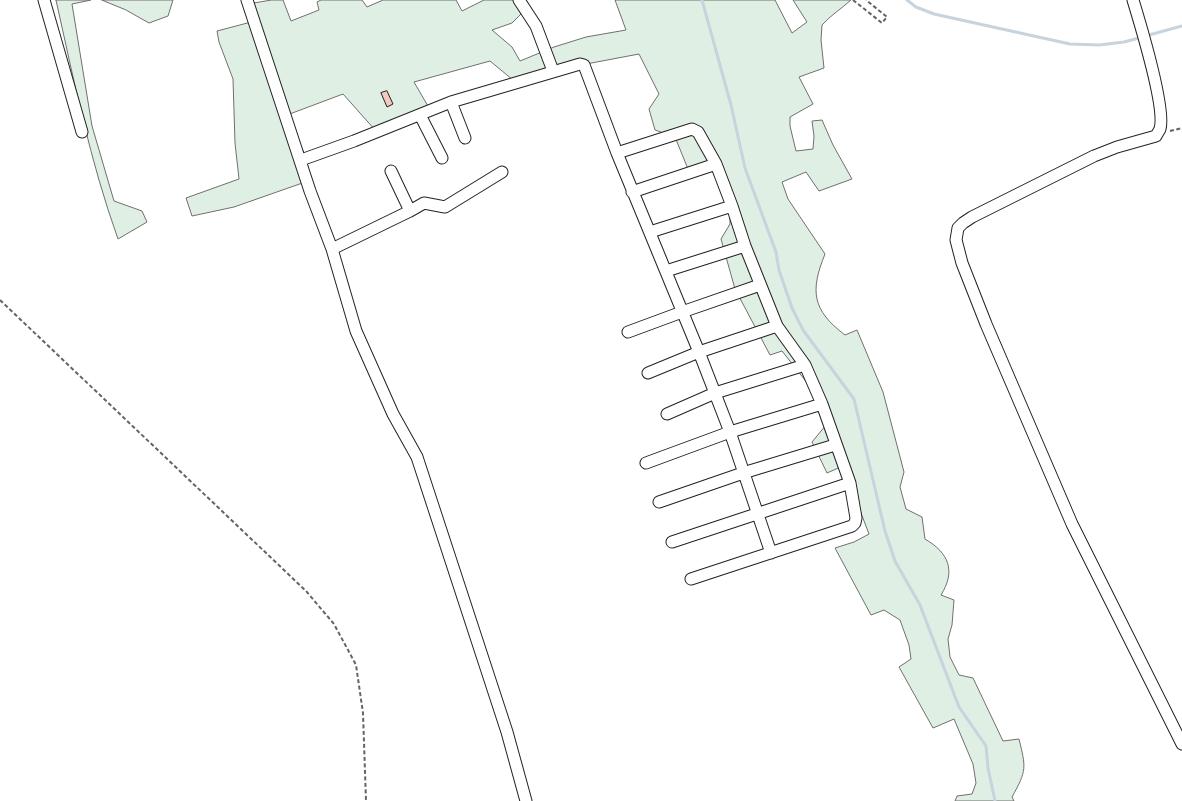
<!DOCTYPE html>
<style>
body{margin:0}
canvas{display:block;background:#fff}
</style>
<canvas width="1182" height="801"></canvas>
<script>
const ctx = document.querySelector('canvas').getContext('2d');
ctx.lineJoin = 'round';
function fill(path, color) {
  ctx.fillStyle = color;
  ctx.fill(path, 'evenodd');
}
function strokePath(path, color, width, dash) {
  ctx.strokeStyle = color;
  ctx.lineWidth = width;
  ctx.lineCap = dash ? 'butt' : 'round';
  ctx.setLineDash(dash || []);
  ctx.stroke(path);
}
const green = new Path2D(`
 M56,0H91L72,4L92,126L114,201L142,211L147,222L118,239C90,161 74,81 56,0Z
 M102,0H173L168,16L149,23L126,10Z
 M272,0H283L291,21L319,10L317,2L321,0H362L367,7L383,0H456L462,11L484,0H517L524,11L512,23L492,30L512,47L520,61L554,47L586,37L626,30L615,0H775L792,33L807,22L793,0H851C841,9 831,15 822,25L821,40L824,68L799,77L813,104L790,117V126L796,151L813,149L814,136L812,121L822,120L833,145L852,179L819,191L806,172L782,182L788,199L825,254C810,291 812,310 845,335L857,330L883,392L904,472L900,487L906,509L922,517L925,539C949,553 956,571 941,595L954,600L952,625L948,639L950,657L959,675L973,678L1003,741L1019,739C1026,768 1027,770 1012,797L1014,801H955L957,796L972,794L976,783L973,764L954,719L933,728L899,667L911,659L909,645L900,620L884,610L871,615L835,548L854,542L869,534L843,466L827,473L812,442L831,419L812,389L782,351L770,355L735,289L721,239L730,224V199L715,172L688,169L675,137L655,130L649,109L659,94L639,54L528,75L513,80L490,61L414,82L432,113L376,131L343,94L287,115L292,132L305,154L311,180L234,207L192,216L186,198L239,179L235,143L233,79L219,42L217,31L255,21L250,4Z`);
fill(green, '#e0efe3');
strokePath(green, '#6f6f6f', 1);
strokePath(new Path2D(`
 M702,0L731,105L745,168L776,252L779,270L792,308L803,330L854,399L885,531L895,561L920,605L959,707L986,746L988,768L995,801
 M907,0L916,7L934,14L1070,44L1099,45L1124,42L1139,38
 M1149,35L1182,26`), '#c7d3dd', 3);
const building = new Path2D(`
 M387,91L393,104L387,107L381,93Z`);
fill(building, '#f3c9c0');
strokePath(building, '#222', 1);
const minor = new Path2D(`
 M44,0L82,132
 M247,0L310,191L332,249L356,331L393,414L417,457L507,732L526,801
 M519,0L536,26L553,71
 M1133,0C1140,23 1166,109 1160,129C1159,131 1157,134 1156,136L1117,147L1094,156L972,217L963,223L958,228L956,240L962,263L986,324L1072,524L1182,744
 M451,102L465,138
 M420,115L442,158
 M617,153L692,129L698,132L716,164L732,206L745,246L777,326L805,365L822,404L850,483L856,518L855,523L852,526L691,579
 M301,160L354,141L451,102L580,64L584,65L617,153L699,352L730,432L771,553
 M632,192L716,164
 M410,211L424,203L445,207L502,172
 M650,232L732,206
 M332,249L410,211L391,171
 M666,271L745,246
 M628,332L682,312L760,285
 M648,373L699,352L777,326
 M667,414L715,393L805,365
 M646,463L730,432L822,404
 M659,502L743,473L835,445
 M672,542L850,483`);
strokePath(minor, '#222', 13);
strokePath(new Path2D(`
 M853,0L882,23L887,17L866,0
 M1170,131L1182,128
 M0,300L306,591L334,624L356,665L363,713L366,801`), '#646464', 2, [4, 2.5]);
strokePath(minor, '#fff', 11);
</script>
